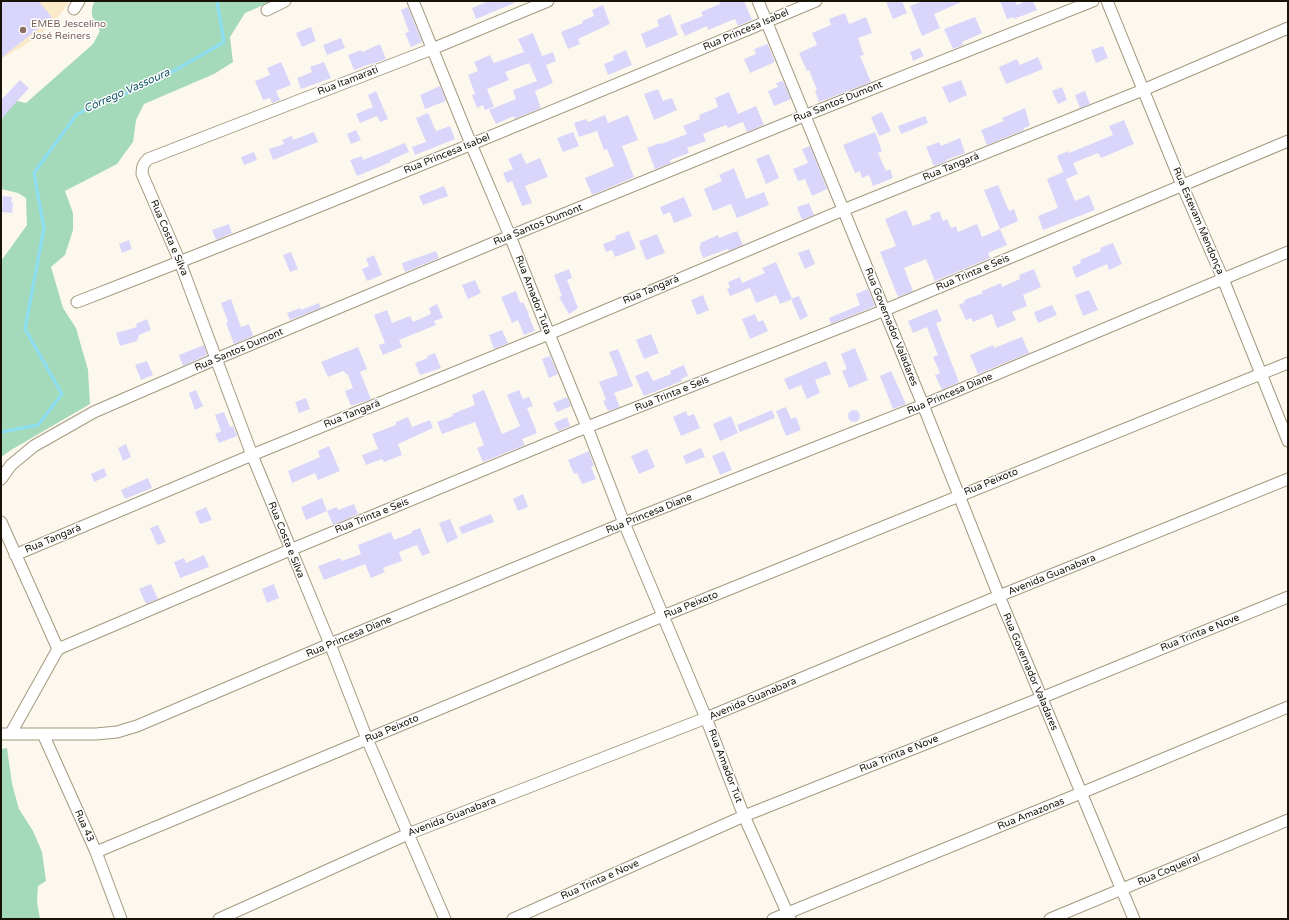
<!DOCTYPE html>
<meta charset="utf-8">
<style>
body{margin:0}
#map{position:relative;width:1289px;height:920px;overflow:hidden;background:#fdf8ed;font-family:"Varela Round",sans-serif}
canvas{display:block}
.frame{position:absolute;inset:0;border:2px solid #171309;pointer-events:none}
</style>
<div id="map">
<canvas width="1289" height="920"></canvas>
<div class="frame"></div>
</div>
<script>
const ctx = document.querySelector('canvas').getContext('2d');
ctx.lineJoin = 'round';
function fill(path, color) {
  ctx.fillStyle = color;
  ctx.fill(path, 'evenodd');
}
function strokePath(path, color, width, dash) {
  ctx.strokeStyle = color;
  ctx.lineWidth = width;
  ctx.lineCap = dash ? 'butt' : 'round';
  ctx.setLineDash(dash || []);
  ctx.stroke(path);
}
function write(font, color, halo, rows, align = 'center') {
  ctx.font = font + ' "Varela Round",sans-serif';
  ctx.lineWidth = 3;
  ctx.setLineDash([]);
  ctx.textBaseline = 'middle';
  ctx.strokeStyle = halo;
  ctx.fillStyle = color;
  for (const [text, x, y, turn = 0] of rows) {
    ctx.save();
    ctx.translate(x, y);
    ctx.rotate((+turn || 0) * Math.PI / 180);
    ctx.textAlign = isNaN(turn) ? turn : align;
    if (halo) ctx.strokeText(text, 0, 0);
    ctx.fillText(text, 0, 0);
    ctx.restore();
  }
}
fill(new Path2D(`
 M1,1H70L54,22L36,38L1,59Z`), '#faeac7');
fill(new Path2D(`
 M95,1H273L245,13L230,37L233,62L214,74L144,104L136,120L133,142L117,164L65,191L73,213V230L65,255L51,267L63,308L76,328L88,370L90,404L11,450L1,457V261L27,225L26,198L18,193L1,189V123L9,99L26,103L93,44L100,31C94,21 88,13 95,1Z
 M7,748L12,784L19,809L33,831L42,852L46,881L38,886L37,902L40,919H1V749Z`), '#a4d9b9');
strokePath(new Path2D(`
 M1,432L38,425L62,394L25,329L44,228L34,173L77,114L158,80L224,42L217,1`), '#8edef0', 3.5);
fill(new Path2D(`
 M1,1H39L52,18L1,58Z
 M489,1H519L476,19L472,8Z
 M719,1H744L752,20L738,26L735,19L708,30L707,26L685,36L680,25L703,16L701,12L720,4Z
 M886,1H902L907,13L893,19Z
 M923,1H964L934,14L940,28L922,36L910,6Z
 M1000,1H1015L1017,5L1026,1H1033L1037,10L1014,19L1013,17L1007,19Z
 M603,5L610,24L578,39L580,44L568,49L561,32L583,23L582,21L594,16L592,10Z
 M408,7L422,42L411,47L405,33L409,32L401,10Z
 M845,13L849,24L866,17L872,33L858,38L864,55L860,56L871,82L819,102L815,91L817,90L809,70L807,71L799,53L817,45L812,33L831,25L829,19Z
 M670,14L678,35L646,48L641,34L659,26L657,20Z
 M975,17L982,33L962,42L963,45L953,49L944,29Z
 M311,27L316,41L302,47L296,33Z
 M533,33L542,56L553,52L556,61L546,65L553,83L535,91L541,108L515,119L514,116L496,124L489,110L516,99L513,90L537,81L529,63L505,72L509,80L487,89L494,107L485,110L483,105L477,108L472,95L475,94L468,75L478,71L474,62L490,55L494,63L524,52L518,39Z
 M341,38L345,48L327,55L323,45Z
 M380,44L386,59L373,64V63L354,70L348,55L361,50L362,52Z
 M768,44L775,62L750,73L744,59L756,54L754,49Z
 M1103,46L1108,58L1096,63L1091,50Z
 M920,48L924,56L913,61L910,52Z
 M626,50L632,65L608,75L604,64L614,60L613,56Z
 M1038,57L1043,69L1006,84L999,67L1017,59L1020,65Z
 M281,62L291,85L276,91L280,100L272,103L270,98L263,100L255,81L270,75L267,68Z
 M324,62L331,78L301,89L297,78L312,72L310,67Z
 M20,80L29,88L1,119V100Z
 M961,80L967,95L949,103L942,87Z
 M783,81L791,99L774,106L768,91L778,87L776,83Z
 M440,86L446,101L425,109L420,95Z
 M1062,87L1067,100L1058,104L1052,91Z
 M658,89L663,101L672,98L677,110L654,120L644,94Z
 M376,91L388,119L380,122L377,116L360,123L356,114L373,107L368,95Z
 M1085,91L1090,104L1080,108L1075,95Z
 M729,92L738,114L756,106L764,125L747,132L743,122L728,128L726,125L703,134L706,141L687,148L689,153L670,160L671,163L655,169L647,148L660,143L661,144L687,134L683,126L700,119L699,115L718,107L715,98Z
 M1025,108L1030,126L1024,128V130L987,145L981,130L1004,121L1002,118Z
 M882,112L891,131L879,136L871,117Z
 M428,113L436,131L450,126L455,139L415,155L412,147L426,142L416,118Z
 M605,115L608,123L628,115L638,140L622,146L634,177L592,195L585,178L614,166L607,149L604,150L597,131L579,137L574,123L586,119L588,122Z
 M925,116L928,123L901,134L898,126Z
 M1124,120L1134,144L1101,158L1098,153L1073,163L1078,174L1066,179L1057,156L1068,151L1069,153L1113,135L1109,126Z
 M356,130L361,140L351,144L347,134Z
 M314,132L318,142L273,160L269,149L284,144L282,140L292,136L293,140Z
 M573,132L579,146L563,152L557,138Z
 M875,132L882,151L878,153L886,171L890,169L893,178L873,186L869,175L862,178L860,171L855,173L843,145Z
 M960,138L965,153L946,160L947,161L934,166L926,147L939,142L941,146Z
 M405,143L409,152L390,160L391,162L357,176L350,160L362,156L363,160Z
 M810,146L827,189L812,196L805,179L798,181L793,169L808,163L802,149Z
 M254,152L257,160L244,165L241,157Z
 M521,153L526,164L540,158L548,177L525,186L532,203L522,206L512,181L507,183L503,173L513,169L508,159Z
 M769,154L779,178L766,184L756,159Z
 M734,168L746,199L764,192L769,205L737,218L731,204L713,211L704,189L722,181L719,175Z
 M1063,172L1075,201L1089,195L1095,210L1043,230L1038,216L1058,208L1047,179Z
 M998,185L1009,211L1014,209L1018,221L1000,229L984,190Z
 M444,186L448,196L423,205L419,196Z
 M3,196L12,197L11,202H13L12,213L2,212Z
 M684,197L692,216L674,223L670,212L663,215L660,207Z
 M809,203L814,215L802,220L797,207Z
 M906,210L913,226L931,219L930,215L939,211L943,221L947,219L951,228L956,226L958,232L977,224L982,237L1000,229L1007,245L988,253L990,258L935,281L926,259L904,268L913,291L898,297L880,252L896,246L885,219Z
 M229,224L232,233L216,240L212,230Z
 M629,231L636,249L615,257L612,250L606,252L603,244L616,239L615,236Z
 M737,231L743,245L729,251L728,249L703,258L699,247L701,246L700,243L718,235L719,238Z
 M657,234L665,253L646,260L639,241Z
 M129,240L132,249L122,253L119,244Z
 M1113,243L1122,264L1109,270L1107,264L1076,278L1072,267L1081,263L1080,260L1101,251L1100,248Z
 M809,249L815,264L805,269L798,253Z
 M436,251L439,258L405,272L402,263Z
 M291,252L298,269L290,272L283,255Z
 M374,255L382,275L367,281L362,269L369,266L366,259Z
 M776,262L792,299L780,304L776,295L756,303L750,288L730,296L727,289L730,287L728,282L740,277L742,283L765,273L762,268Z
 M569,269L572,278L567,280L578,308L569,314L559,297L562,296L554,275Z
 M1034,269L1041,287L1023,295L1027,306L1012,312L1016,320L997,328L992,314L973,322L971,318L966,320L959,305L965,302L964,300L983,293L982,291L1001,283L1002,287L1020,279L1019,275Z
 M475,280L481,293L468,299L462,285Z
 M868,289L875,306L831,324L829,318L860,305L856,294Z
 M1089,290L1098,310L1083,316L1075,295Z
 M516,291L520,303L523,302L529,314H528L535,331L524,335L518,320L512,323L501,297Z
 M703,295L709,310L697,315L691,300Z
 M799,296L808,316L800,320L791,299Z
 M231,299L241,327L249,324L253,336L234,344L226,323L228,322L221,303Z
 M319,303L321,308L290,320L287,313L300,308L301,310Z
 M437,304L443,318L434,321L436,325L399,340L402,347L383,355L379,345L385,343L374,315L387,310L392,323L410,316L413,322L431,314L429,308Z
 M1052,305L1057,315L1038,323L1034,312Z
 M937,309L942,321L936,323L959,382L942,390L935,375L940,373L933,357L938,355L927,327L913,333L908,321Z
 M755,314L758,322L763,320L768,331L750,339L742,319Z
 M147,319L151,330L139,335L137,341L120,346L116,333L137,327L136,324Z
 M502,330L508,343L494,349L489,335Z
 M651,334L659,353L644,359L636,340Z
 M1022,337L1029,353L978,374L970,355L993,345L994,348Z
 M204,345L207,355L183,366L179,355Z
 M358,347L367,369L360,372L371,399L351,406L345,391L353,388L348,375L343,371L328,377L321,362Z
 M855,348L868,380L849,388L842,371L847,369L841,354Z
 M618,349L633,386L614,393L620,407L608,411L603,401L606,400L599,382L618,375L609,352Z
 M435,353L441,368L420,375L415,363L428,358L427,356Z
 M550,356L558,374L549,378L542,359Z
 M147,361L153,375L141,380L135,365Z
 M826,361L831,374L815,380L820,393L807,399L801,385L789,390L784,379Z
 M684,365L688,376L681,379L682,381L644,396L635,376L648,371L653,381L671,374L670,371Z
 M891,371L906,404L893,409L880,376Z
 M196,390L203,406L195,410L189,393Z
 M484,390L502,434L520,426L507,395L519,390L523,399L529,397L533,406L527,408L537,433L522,439L525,445L483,462L477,448L484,445L475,422L442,434L437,422L453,416L452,414L475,405L472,395Z
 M567,397L571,406L557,412L553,403Z
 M306,398L310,409L299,413L295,402Z
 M786,407L791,419L796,417L801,430L786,436L776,411Z
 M772,410L775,418L740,432L737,425Z
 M848 416a6 6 0 1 1 12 0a6 6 0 1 1-12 0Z
 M686,411L688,416L694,414L700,428L681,436L673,417Z
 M224,412L230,427L233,426L237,436L219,443L215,434L221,431L215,415Z
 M731,416L738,433L720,441L713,424Z
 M408,417L412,427L430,420L433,428L398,444L402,455L384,462L382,459L366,465L362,455L378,449L372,434L396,425V422Z
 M567,417L570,426L558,431L554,423Z
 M126,444L131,457L123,461L118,448Z
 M329,446L340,471L318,480L315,473L292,483L288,471L320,457L318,451Z
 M701,448L705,457L686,464L683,456Z
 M647,449L655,467L639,474L631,456Z
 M589,451L594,466L591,467L596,479L582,484L577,473L574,474L568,460Z
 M724,451L732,470L720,475L712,456Z
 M104,468L107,476L94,482L91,474Z
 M148,478L152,488L125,499L121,490Z
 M523,494L528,507L518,511L513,499Z
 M322,498L327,511L306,520L301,507Z
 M354,504L358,514L333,525L327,511L337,507L338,510Z
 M206,507L212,520L200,524L195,512Z
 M491,514L494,522L462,534L459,527Z
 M450,519L458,538L447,543L439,523Z
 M158,525L166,542L157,545L150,528Z
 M420,528L430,553L422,556L417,545L399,552L402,561L383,568L385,572L371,578L365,564L324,580L318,566L340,558L342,561L361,554L358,545L391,532L394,540L412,533V531Z
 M204,555L209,567L180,578L174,562L184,558L186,563Z
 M151,584L158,599L146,604L139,589Z
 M274,584L279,598L267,603L262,589Z`), '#dad6fb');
const minor = new Path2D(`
 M413,1L471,144L510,236L549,334L587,427L624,523L706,718L744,816L790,919
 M758,1L923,405L999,596L1134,919
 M1107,1L1182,185L1223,279L1288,441
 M74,9L79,1
 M267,10L285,1
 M77,302C325,206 570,104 816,1
 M1,479L11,465L34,446L94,412L216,359L510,236L804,116L1093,1
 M1,522L58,649L11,733
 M15,555L252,455L549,334L843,210L1143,90L1288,28
 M58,649L290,550L587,427L885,310L1288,141
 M1,734H96L117,732L137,726L330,644L624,523L923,405L1223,279L1288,252
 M43,734L96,852L121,919
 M96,852L663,616L1288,363
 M219,919L408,834L706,718L999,596L1288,479
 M445,919L367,739L330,644L252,455L180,262L142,174C142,167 143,164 148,159L432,49L548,1
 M513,919L744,816L1041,698L1288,597
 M773,919L1081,793L1288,707
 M1050,919L1288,820`);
strokePath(minor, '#a4987f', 13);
strokePath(minor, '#fff', 11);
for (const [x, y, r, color] of [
 [23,30,4,"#8d6e63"]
]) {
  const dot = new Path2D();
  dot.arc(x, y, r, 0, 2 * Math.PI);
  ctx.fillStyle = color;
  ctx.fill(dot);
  strokePath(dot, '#fff', 1.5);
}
write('10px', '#785e54', '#fff', [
 ["EMEB Jescelino",31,24],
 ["José Reiners",31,36]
], 'left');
write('10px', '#171309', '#fff', [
 ["Rua Princesa Isabel",746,30,-23],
 ["Rua Itamarati",348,81,-21],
 ["Rua Santos Dumont",838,102,-22],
 ["Rua Princesa Isabel",447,154,-22],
 ["Rua Tangará",951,167,-22],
 ["Rua Estevam Mendonça",1198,221,67],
 ["Rua Santos Dumont",538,225,-22],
 ["Rua Costa e Silva",169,238,67],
 ["Rua Trinta e Seis",973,273,-23],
 ["Rua Tangará",651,290,-23],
 ["Rua Amador Tuta",533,295,69],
 ["Rua Governador Valadares",891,327,68],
 ["Rua Santos Dumont",239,350,-23],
 ["Rua Trinta e Seis",672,394,-22],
 ["Rua Princesa Diane",950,394,-23],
 ["Rua Tangará",352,414,-22],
 ["Rua Peixoto",991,482,-22],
 ["Rua Princesa Diane",649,514,-22],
 ["Rua Trinta e Seis",372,516,-22],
 ["Rua Tangará",53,539,-23],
 ["Rua Costa e Silva",286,540,68],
 ["Avenida Guanabara",1052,575,-22],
 ["Rua Peixoto",691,605,-22],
 ["Rua Trinta e Nove",1200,633,-22],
 ["Rua Princesa Diane",349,637,-23],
 ["Rua Governador Valadares",1030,672,67],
 ["Avenida Guanabara",753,699,-23],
 ["Rua Peixoto",392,729,-23],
 ["Rua Trinta e Nove",899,754,-22],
 ["Rua Amador Tut",725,766,69],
 ["Rua Amazonas",1031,814,-22],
 ["Avenida Guanabara",452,817,-21],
 ["Rua 43",84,826,66],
 ["Rua Coqueiral",1169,870,-23],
 ["Rua Trinta e Nove",600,880,-24]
]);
write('italic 11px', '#155965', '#fff', [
 ["Córrego Vassoura",127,91,-24]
]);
</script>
